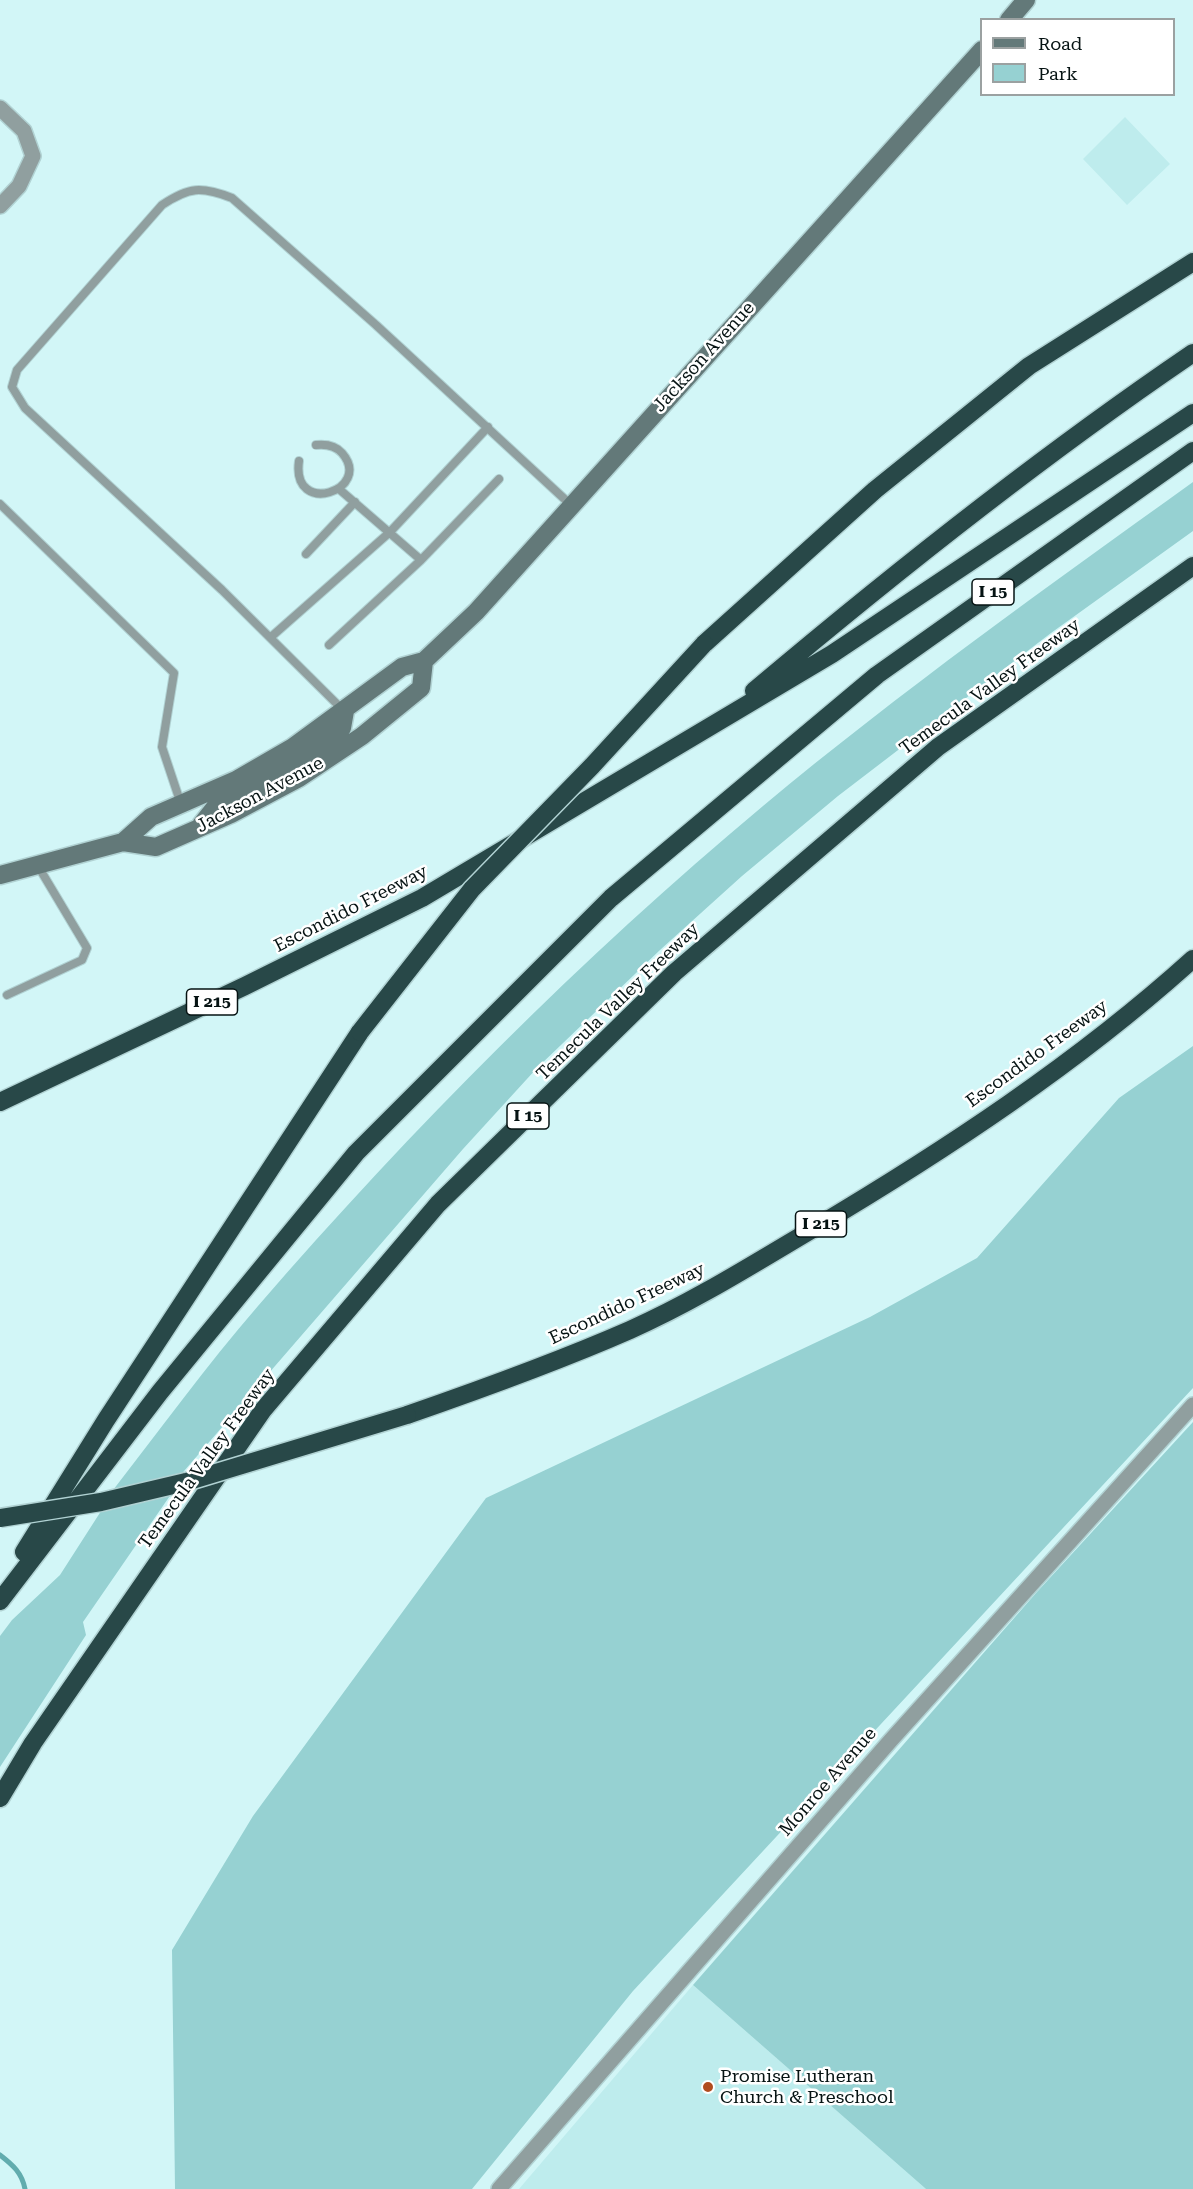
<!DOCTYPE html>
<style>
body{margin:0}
#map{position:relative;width:1193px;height:2189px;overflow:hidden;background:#d2f6f7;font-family:"Roboto Serif",serif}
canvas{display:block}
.legend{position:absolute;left:980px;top:18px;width:195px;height:78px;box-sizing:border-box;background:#fff;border:2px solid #9ba1a1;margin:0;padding:8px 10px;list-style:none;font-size:18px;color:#061313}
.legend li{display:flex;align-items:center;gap:12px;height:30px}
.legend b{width:30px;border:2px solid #9ba1a1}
</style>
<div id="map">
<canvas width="1193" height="2189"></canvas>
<ul class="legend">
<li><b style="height:8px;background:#637979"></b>Road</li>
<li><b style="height:16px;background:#96d1d2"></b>Park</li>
</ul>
</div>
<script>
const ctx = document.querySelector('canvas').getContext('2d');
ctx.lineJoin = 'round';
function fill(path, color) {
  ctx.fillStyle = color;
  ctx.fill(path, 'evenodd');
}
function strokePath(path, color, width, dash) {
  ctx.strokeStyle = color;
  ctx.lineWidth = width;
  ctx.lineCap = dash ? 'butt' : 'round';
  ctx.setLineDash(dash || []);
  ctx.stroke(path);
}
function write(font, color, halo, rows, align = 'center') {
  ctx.font = font + ' "Roboto Serif",serif';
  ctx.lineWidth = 5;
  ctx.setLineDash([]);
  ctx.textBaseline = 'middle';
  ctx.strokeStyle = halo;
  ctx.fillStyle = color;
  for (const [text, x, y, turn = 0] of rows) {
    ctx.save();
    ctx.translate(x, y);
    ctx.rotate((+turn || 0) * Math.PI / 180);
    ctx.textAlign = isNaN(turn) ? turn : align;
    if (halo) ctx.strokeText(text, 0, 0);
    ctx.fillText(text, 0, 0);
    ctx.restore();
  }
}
fill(new Path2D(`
 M1125,117L1170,164L1127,205L1083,159Z
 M693,1985L926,2189H519Z`), '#beeced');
fill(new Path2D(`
 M1193,482V531L1051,633L838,796L742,876L660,950L537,1068L463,1149L178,1478L110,1494C159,1431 206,1366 258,1306C413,1127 581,958 763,806C901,691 1047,587 1193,482Z
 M1193,1046V1388L633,1991L472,2189H175L172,1950L253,1816L486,1498L870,1317L977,1258L1119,1098Z
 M1193,1422V2189H926L693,1985L1036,1593Z
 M176,1487L83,1622L86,1635L0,1767V1636L12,1620L60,1575L103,1508Z`), '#96d1d2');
strokePath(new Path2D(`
 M0,2155C13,2165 22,2173 25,2189`), '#62acae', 5);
const lane = new Path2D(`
 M299,461C291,518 374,490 342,453C335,445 326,444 316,445
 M0,504L174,673L162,747L181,804
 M306,554L355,502
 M421,560L499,479
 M271,637L390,532L488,427
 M329,645L421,560L339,489
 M343,710L222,590L25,408L12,387L17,370L162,205C189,187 201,186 232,198L376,325L571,505
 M7,995L82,960L87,948L38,866`);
const street = new Path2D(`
 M0,108L24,131L33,156L19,186L0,206
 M499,2189L891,1740L1193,1405`);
const secondary = new Path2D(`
 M1009,20L1026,0
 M201,825L216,806L243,793L333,738L342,728L345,711
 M123,842L156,847L231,814L299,778L362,736L421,688L424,661
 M0,875L123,842L151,817L236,780L293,747L402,667L424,661L476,612L982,50`);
const highway = new Path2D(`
 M704,644L875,490L1029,366L1193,262
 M754,691C895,572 1040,457 1193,353
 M0,1102L245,986L422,898L832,654L1193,413
 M407,1415C482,1389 557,1362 630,1330C693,1302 752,1265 811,1230C944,1151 1078,1063 1193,959
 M24,1552L106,1420L360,1032
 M0,1601L160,1392L356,1153L611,898L877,675L1193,451
 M0,1798L33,1743L263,1410L438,1204L674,973L938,747L1193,566`);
strokePath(lane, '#b1d2d3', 10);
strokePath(street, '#b1d2d3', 18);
strokePath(secondary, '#b1d2d3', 21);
strokePath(highway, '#b1d2d3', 21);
strokePath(lane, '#909f9f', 8);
strokePath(street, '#909f9f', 15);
strokePath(secondary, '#637979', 18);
strokePath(highway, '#284848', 18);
const highwayBridge = new Path2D(`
 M360,1032L472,889L592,766L704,644
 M0,1518L101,1502L186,1482L407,1415`);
strokePath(highwayBridge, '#b1d2d3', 21, []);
strokePath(highwayBridge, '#284848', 18);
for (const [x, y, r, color] of [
 [708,2087,6,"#b14c1f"]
]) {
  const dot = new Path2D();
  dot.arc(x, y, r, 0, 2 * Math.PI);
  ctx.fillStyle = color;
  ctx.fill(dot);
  strokePath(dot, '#fff', 2);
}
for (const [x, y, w] of [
 [993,592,42],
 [212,1002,51],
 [528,1116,42],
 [821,1224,51]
]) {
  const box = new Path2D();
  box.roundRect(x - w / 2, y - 13, w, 26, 4.5);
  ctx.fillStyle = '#fff';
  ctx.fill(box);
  strokePath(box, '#061313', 1.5);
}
write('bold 16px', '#061313', null, [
 ["I 15",993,592],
 ["I 215",212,1002],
 ["I 15",528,1116],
 ["I 215",821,1224]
]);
write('18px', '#061313', '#fff', [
 ["Jackson Avenue",704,357,-48],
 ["Temecula Valley Freeway",990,687,-36],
 ["Jackson Avenue",260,795,-28],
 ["Escondido Freeway",351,909,-27],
 ["Temecula Valley Freeway",618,1002,-44],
 ["Escondido Freeway",1037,1054,-36],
 ["Escondido Freeway",627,1304,-25],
 ["Temecula Valley Freeway",207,1459,-54],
 ["Monroe Avenue",828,1782,-49]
]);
write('18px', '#061313', '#fff', [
 ["Promise Lutheran",720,2077],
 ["Church & Preschool",720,2098]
], 'left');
</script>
